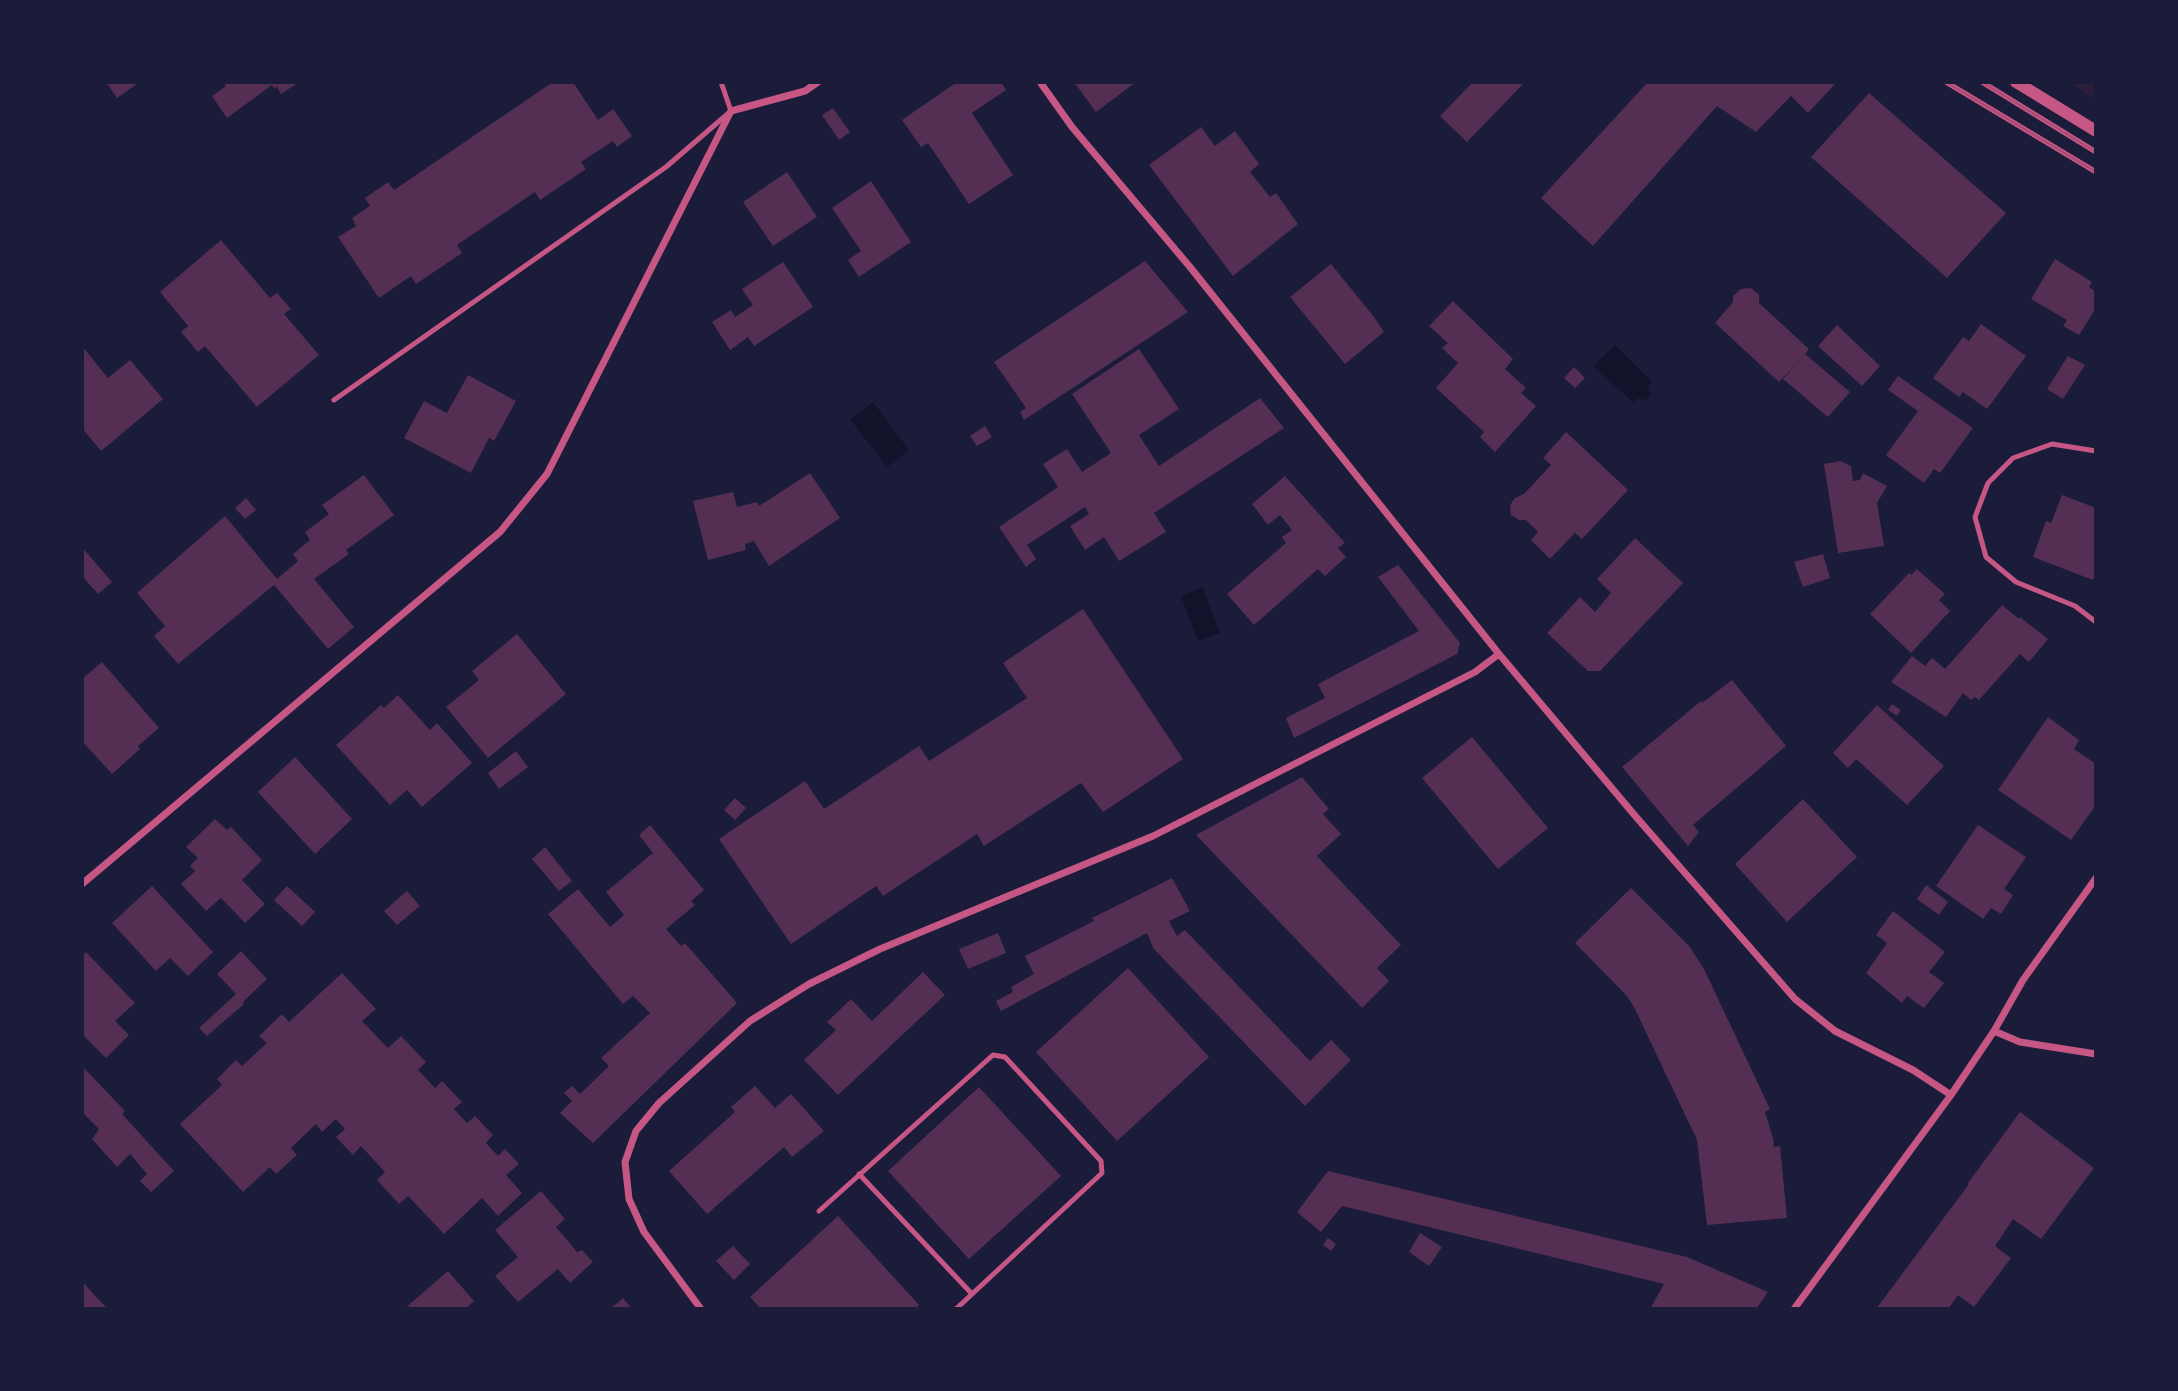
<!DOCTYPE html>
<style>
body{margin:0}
#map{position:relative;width:2178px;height:1391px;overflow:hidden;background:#1b1b3a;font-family:Quicksand,sans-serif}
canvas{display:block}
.frame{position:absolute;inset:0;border:84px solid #1b1b3a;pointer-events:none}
</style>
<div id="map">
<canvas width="2178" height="1391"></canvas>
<div class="frame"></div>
</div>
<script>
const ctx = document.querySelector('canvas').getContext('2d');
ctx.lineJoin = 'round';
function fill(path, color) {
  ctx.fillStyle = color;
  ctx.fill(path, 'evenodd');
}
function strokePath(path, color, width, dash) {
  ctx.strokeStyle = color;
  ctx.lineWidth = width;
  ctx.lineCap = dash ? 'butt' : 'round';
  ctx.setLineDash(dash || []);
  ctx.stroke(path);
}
fill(new Path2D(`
 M2067,82H2096V100Z`), '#2a1e3b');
fill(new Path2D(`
 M1615,345L1652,382L1648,386L1651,394L1647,399L1641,400L1638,398L1633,402L1593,366Z
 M873,402L909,450L887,467L850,419Z
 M1203,587L1220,633L1198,641L1181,596Z`), '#12122b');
fill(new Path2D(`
 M106,82H140L117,98Z
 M223,82H299L281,94L277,87L274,88L272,85L227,118L212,96L226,86Z
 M553,82H561L562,84L573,82L598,120L613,109L632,136L617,147L613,141L581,162L586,169L540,200L535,192L457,245L462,253L416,284L411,276L379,298L338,237L356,226L352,218L370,206L365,198L388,182L394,190Z
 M957,82H1001L1006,90L972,113L1013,175L969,204L928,143L921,147L902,120Z
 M1074,82H1136L1096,112Z
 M1473,82H1525L1467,142L1440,116Z
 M1648,82H1834L1835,84L1808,113L1791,96L1756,132L1717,106L1593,246L1541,198Z
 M1869,93L2006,213L1947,278L1811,157Z
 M833,108L850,132L839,140L822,115Z
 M1201,127L1215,146L1235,131L1259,164L1250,172L1270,197L1276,193L1298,224L1233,276L1149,165Z
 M787,172L817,217L773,246L743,202Z
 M871,181L911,242L859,277L848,260L861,251L832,208Z
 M221,240L270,298L277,293L291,309L284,314L319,355L257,407L205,346L198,352L181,332L188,326L160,292Z
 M2055,259L2092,282L2089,287L2096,292V308L2079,335L2063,326L2067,320L2031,299Z
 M1145,261L1188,312L1024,420L1020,412L1026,408L994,362Z
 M783,262L813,307L754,346L748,337L730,350L712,322L731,310L735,317L753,305L742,289Z
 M1331,264L1374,317L1384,332L1345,364L1290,297Z
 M1751,288L1759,295V303L1809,349L1805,354L1850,392L1828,417L1783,379L1800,360L1779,382L1715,323L1733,302V296L1741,289Z
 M1453,301L1513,359L1505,369L1526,388L1521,393L1536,406L1495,452L1480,437L1484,432L1436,388L1458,363L1442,348L1448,343L1429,326Z
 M1981,324L2026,356L1987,409L1963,392L1959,397L1933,378L1963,337L1969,341Z
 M1837,325L1880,366L1862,386L1818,346Z
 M82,346L108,378L130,360L163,399L101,451L82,428Z
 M1139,349L1179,409L1139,435L1159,466L1260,398L1284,428L1154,513L1166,532L1119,561L1104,537L1085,550L1070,526L1089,514L1085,507L1027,545L1036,559L1026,567L999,527L1058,487L1043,464L1067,449L1082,472L1111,453L1072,394Z
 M2068,356L2085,365L2063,399L2047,389Z
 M1574,367L1585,378L1575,388L1564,378Z
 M468,375L516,401L494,441L489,438L471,473L404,438L424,401L447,413Z
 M1898,376L1973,428L1940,473L1934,469L1924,483L1886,455L1918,411L1888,390Z
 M985,426L992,437L977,446L970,436Z
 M1566,432L1628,490L1582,539L1575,533L1550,559L1531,540L1538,532L1526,520H1519L1511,515L1510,505L1515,498L1524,494L1551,465L1543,458Z
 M1840,461L1851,466L1853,481L1860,480L1863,473L1887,486L1877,503L1884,546L1838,553L1824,464Z
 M810,473L840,518L769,566L754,541L745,544L746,550L708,560L693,501L733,492L737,507L757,502L759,506Z
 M364,475L394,515L346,550L349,554L314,579L354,627L328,649L274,585L178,664L154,636L165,626L137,593L225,516L277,579L298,561L293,554L310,540L305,532L329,514L322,505Z
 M1285,476L1345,543L1338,548L1346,557L1325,576L1318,569L1254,625L1227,594L1286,543L1282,537L1292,530L1280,515L1268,525L1252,504Z
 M2062,495L2096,508V573L2093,580L2033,557L2046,521L2051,523Z
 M246,498L256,510L245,519L235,508Z
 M1635,538L1683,583L1600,671H1588L1547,633L1580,597L1595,612L1611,593L1597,579Z
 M82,547L112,582L98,594L82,576Z
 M1823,554L1830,578L1803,587L1794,562Z
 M1398,565L1460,643L1457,654L1294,738L1286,718L1325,698L1318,684L1419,631L1378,577Z
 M1917,569L1945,594L1939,600L1950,611L1911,653L1870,614L1909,573L1911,575Z
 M2002,605L2019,619L2020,617L2048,639L2029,662L2020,654L1979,700L1975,697L1971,700L1963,693L1946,717L1891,682L1912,656L1925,666L1932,658L1945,669Z
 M1083,609L1183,759L1103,812L1081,783L984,846L977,834L883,896L876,886L791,944L719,839L805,781L824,809L919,746L929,761L1027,698L1003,663Z
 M517,634L566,694L488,758L446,707L479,680L472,671Z
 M102,662L159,728L138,746L140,749L112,774L82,741V679Z
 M1732,680L1786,746L1693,825L1699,832L1688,846L1622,767L1701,701L1702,703Z
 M398,695L430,730L437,723L472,763L422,807L407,790L390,805L336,745L381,705L384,708Z
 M1892,704L1901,710L1897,716L1888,710Z
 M1877,705L1944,766L1907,805L1856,759L1848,768L1833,753Z
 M2048,717L2079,740L2074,749L2096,764V805L2071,840L1998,790Z
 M1472,737L1548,828L1498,869L1422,778Z
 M516,751L528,767L499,789L488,773Z
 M295,757L352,819L315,854L258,792Z
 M1302,777L1329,809L1323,814L1341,834L1317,856L1401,945L1377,968L1389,981L1362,1008L1196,835Z
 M735,798L746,808L735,820L724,810Z
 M1803,799L1857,857L1787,922L1735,864Z
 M215,819L227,830L231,827L262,860L242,880L265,904L245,923L221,898L206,911L181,884L195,871L190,866L198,858L186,847Z
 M650,825L704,890L691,901L695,905L666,929L681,946L685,943L737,1003L593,1143L560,1113L572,1101L564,1093L572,1086L580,1094L609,1066L601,1058L650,1013L633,996L623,1004L548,914L578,889L610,927L624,915L606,892L653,853L639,835Z
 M1978,825L2026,857L2004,889L2013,895L2001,914L1991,908L1983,919L1936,886Z
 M545,847L572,881L559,891L532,859Z
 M1172,878L1190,911L1169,921L1177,936L1185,930L1310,1061L1331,1040L1351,1060L1305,1106L1154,949L1147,933L1001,1011L996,1001L1013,992L1011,987L1034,974L1025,956L1094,921L1092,918Z
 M1926,885L1948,902L1939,915L1917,899Z
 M152,886L213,952L188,976L170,958L156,971L112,923Z
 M287,886L315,912L302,926L274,900Z
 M1631,888L1690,947L1704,969L1770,1109L1765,1112L1773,1138L1774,1147L1780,1146L1787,1218L1707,1225L1697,1140L1634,1007L1627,996L1575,943Z
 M407,891L420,906L397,925L384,911Z
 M1893,911L1945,952L1929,972L1944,983L1924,1008L1907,996L1902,1003L1866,973L1887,943L1876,935Z
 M998,933L1006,953L968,969L959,949Z
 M82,950L86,954V952L135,1003L115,1021L129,1035L106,1058L82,1034Z
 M241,951L267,979L243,1002L244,1004L207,1036L199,1028L236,994L217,974Z
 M1128,968L1209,1057L1117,1141L1036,1052Z
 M923,972L945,995L838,1095L804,1060L836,1030L827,1022L851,999L872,1021Z
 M342,973L376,1009L362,1021L388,1048L401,1036L426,1062L418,1070L435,1088L442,1081L462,1102L454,1109L467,1123L475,1116L493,1135L486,1143L498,1156L505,1149L519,1164L506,1175L522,1193L498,1216L482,1198L444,1234L408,1196L399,1204L377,1180L385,1172L361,1146L353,1155L336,1137L345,1129L336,1119L322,1132L316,1124L291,1148L297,1155L276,1174L270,1167L243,1192L180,1124L222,1085L217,1079L236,1060L242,1066L267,1043L259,1036L282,1014L289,1022Z
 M82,1066L125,1111L122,1114L174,1171L151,1192L140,1181L147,1174L130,1154L117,1167L92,1139L99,1129L82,1112Z
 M755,1086L775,1108L791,1094L824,1131L792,1157L784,1147L707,1214L669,1171L735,1112L731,1107Z
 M979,1087L1061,1176L969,1259L888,1171Z
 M2020,1112L2094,1168L2041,1239L2013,1219L1995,1246L2011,1258L1974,1307L1958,1295L1948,1309H1876L1969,1184L1968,1183Z
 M1328,1171L1687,1257L1768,1292L1756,1309H1650L1664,1284L1342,1206L1321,1232L1297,1212Z
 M541,1191L565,1219L556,1227L577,1252L582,1250L593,1262L570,1283L558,1269L518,1302L495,1276L518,1257L495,1230Z
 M838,1216L919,1305L915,1309H761L750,1297Z
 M1420,1233L1442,1247L1429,1266L1409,1252Z
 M1328,1238L1336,1244L1331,1251L1323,1245Z
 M733,1246L750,1264L734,1280L716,1261Z
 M448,1271L474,1301L465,1309H404Z
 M82,1281L96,1297L108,1309H82Z
 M623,1298L632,1309H610Z`), '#542f53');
strokePath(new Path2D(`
 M1946,82L2096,172
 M1982,82L2096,152
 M334,400L666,167L731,111L721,82
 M2096,451L2052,444L2013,458L1988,483L1975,517L1986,557L2016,582L2075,606L2096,622
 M859,1174L972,1294
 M819,1211L993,1055L1005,1057L1101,1161L1102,1173L956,1309`), '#c65784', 5);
strokePath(new Path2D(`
 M1040,82L1072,127L1190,267L1499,654L1637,818L1795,999L1835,1031L1913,1070L1951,1095
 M82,884L500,532L547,474L731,111L805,91L818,82
 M1994,1031L2020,1042L2096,1054
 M701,1309L644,1232L629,1199L625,1162L636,1131L659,1103L750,1021L809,984L880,949L1153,836L1475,672L1499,654
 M1794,1309L1951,1095L1994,1031L2023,980L2096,878`), '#c65784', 7);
strokePath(new Path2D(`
 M2016,82L2096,131`), '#c65784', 12);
strokePath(new Path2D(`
 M1946,82L2096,172
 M1982,82L2096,152`), '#a44b75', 2);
</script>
